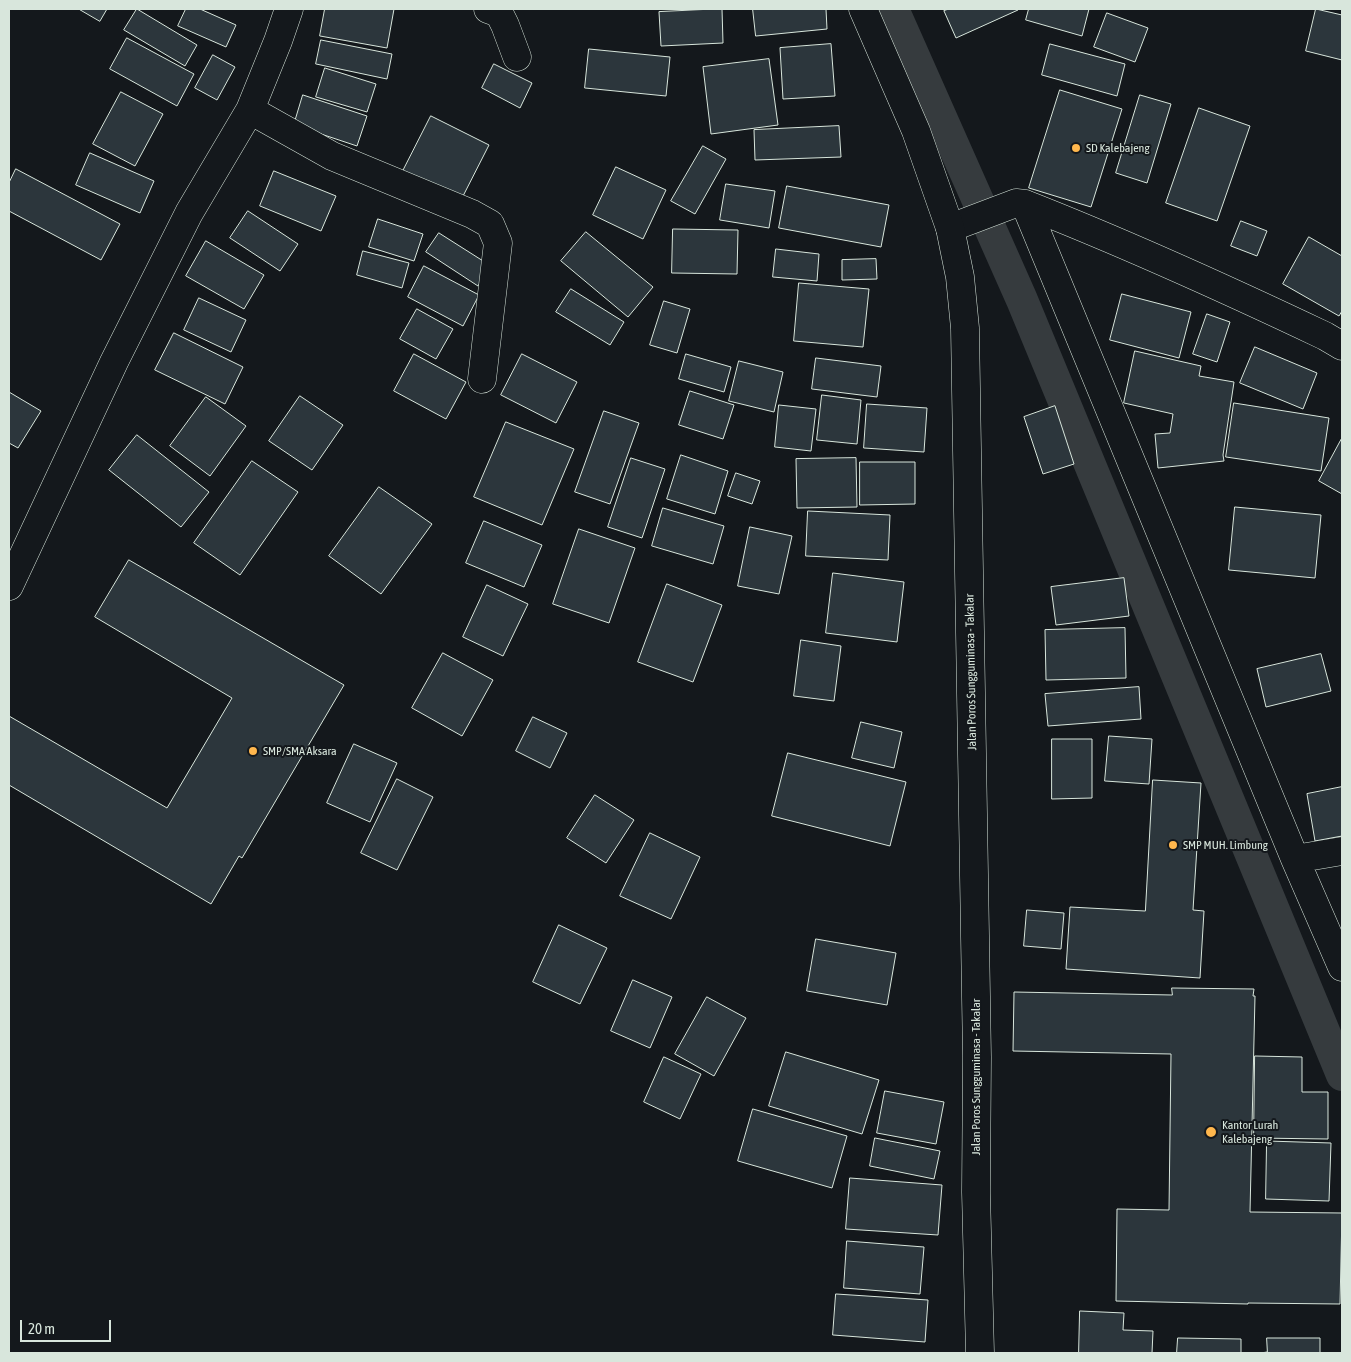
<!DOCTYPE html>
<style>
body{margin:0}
#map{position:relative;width:1351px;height:1362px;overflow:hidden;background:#14181c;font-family:"Asap Condensed",sans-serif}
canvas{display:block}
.frame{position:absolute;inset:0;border:10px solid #d8e6dc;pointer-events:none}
.scale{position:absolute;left:20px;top:1320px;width:91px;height:22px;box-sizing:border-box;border:2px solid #d8e6dc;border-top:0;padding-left:6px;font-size:15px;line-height:18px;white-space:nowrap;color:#d8e6dc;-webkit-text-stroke:4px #14181c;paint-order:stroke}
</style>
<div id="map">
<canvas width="1351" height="1362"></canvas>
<div class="frame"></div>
<div class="scale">20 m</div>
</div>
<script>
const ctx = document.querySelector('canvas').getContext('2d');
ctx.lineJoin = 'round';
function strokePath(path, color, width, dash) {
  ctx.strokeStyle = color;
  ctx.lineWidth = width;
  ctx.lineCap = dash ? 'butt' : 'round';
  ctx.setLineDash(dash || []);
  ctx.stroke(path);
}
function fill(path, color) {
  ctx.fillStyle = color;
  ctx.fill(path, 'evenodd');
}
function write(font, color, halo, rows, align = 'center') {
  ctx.font = font + ' "Asap Condensed",sans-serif';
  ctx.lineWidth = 4;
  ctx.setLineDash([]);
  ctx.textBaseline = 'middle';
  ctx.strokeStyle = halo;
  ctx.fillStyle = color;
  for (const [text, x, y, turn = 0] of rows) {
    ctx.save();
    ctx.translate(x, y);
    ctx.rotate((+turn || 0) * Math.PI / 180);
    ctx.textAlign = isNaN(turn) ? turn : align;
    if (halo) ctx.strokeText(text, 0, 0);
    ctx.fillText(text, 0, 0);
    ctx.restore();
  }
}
strokePath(new Path2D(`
 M893,9L1022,300L1342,1075`), '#363b3e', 32);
const building = new Path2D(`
 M79,9H107L100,21Z
 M137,9L197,45L185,66L124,30Z
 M186,9H200L236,25L226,47L178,26Z
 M325,9H394L387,48L320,36Z
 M722,9L723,43L661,46L659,12Z
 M753,9H826L827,29L756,36Z
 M949,9H1018V10L956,38L944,11Z
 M1029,9H1089L1082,36L1026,20Z
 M1316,9L1342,15V60L1306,51Z
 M1107,13L1148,28L1135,62L1094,47Z
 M127,38L194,74L177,106L110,69Z
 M321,40L392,54L387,79L316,64Z
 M831,44L835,96L783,99L780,48Z
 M1050,44L1125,64L1117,96L1042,75Z
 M589,49L670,57L666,96L585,88Z
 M213,55L235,67L217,100L195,88Z
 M769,59L778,125L711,134L703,67Z
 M494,64L532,83L520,108L482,88Z
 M325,68L376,84L367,112L316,97Z
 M1060,90L1122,109L1091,207L1029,188Z
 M121,92L163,114L135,166L93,144Z
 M303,95L367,116L357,146L294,125Z
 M1140,95L1171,104L1147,183L1116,173Z
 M1199,108L1250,126L1217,221L1166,203Z
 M431,116L489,145L460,202L402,173Z
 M839,126L841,157L755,160L754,130Z
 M703,146L726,159L695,214L671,201Z
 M90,153L154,181L140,213L76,185Z
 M616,167L666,190L643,239L593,215Z
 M16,169L120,224L101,260L9,211V183Z
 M274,171L336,196L321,231L260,206Z
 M726,184L775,191L769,228L720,220Z
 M787,186L889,205L881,247L779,228Z
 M248,211L298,244L280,271L230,238Z
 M378,219L423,234L414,261L369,247Z
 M1241,221L1267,231L1257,256L1231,246Z
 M673,229L738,230L737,274L672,273Z
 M586,232L653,287L628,317L561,261Z
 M439,233L491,266L478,286L426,252Z
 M1309,237L1342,256V311L1339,316L1283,284Z
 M206,241L264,275L244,309L186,276Z
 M776,249L819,254L817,281L773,277Z
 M363,251L409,263L402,288L357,275Z
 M876,259L877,279L842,280V260Z
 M424,266L479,295L463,326L408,297Z
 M799,283L869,289L863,347L794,341Z
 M571,289L624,322L610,345L556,312Z
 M1122,294L1191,312L1179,358L1110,340Z
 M199,298L246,320L231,352L184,330Z
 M664,301L690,309L677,353L650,345Z
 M417,309L453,329L436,359L400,339Z
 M1207,314L1230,322L1217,362L1193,354Z
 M174,333L243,367L225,404L155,370Z
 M1255,347L1317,373L1303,409L1240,383Z
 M1135,351L1201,366L1199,376L1234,382L1223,455L1224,461L1158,468L1155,434L1170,433L1173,414L1124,403Z
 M414,354L466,382L446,419L394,391Z
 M522,354L577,382L556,423L501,395Z
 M686,354L731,367L724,392L679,379Z
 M816,358L881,366L877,397L812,389Z
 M739,361L783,372L774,412L729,401Z
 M690,391L734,405L723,439L679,425Z
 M9,392L41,411L18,448L9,443Z
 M822,395L861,400L857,444L817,440Z
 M300,396L343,425L312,470L269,441Z
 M206,397L246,426L210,476L170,446Z
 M1234,403L1329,418L1321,471L1226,457Z
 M867,404L927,408L924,452L864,448Z
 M779,405L816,409L811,451L775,447Z
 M1055,406L1074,464L1043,474L1024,417Z
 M604,411L639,423L610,504L575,492Z
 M506,422L574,449L542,525L474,497Z
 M137,435L209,492L181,527L109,470Z
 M1342,438V494L1319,481Z
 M681,455L728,471L715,514L667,499Z
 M631,458L665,469L642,538L608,527Z
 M856,458L857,507L797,508L796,459Z
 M252,461L298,492L240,575L194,543Z
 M860,462H915V504L860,505Z
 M736,473L760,481L752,504L728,496Z
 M379,487L432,524L381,594L329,556Z
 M1235,507L1321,515L1315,578L1229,570Z
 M663,508L724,526L713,564L652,546Z
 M808,511L890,515L888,560L806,556Z
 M484,521L542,545L524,587L466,563Z
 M750,527L792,536L779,594L738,586Z
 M579,529L635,548L609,623L553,604Z
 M129,560L344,685L242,858L239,856L211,904L9,785V716L167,808L232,698L95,617Z
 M833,573L904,582L897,642L826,633Z
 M1124,578L1129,616L1056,625L1051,587Z
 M667,584L722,605L693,682L638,662Z
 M487,585L528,604L503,656L463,637Z
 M1125,628L1126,678L1046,680L1045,630Z
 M801,640L841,646L834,701L794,696Z
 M443,653L493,680L462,736L412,708Z
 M1321,654L1331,691L1266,707L1257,669Z
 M1139,687L1141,719L1048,726L1045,694Z
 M533,717L567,733L550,768L516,751Z
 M861,722L902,732L894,768L852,758Z
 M1109,736L1152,739L1149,784L1105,781Z
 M1052,739H1092V798L1052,799Z
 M354,744L397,763L370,822L327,803Z
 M788,753L906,782L890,846L772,816Z
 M397,779L433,797L397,870L361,853Z
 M1153,780L1201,783L1193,910L1204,911L1200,978L1066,969L1070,907L1145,911Z
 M1342,787V836L1315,841L1307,794Z
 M595,795L634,820L606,863L567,838Z
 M650,833L700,857L671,919L620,896Z
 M1027,910L1064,913L1061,949L1024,946Z
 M559,925L607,948L580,1004L533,982Z
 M816,939L896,953L887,1005L807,991Z
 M633,980L672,997L650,1048L611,1031Z
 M1172,988L1254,989L1253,996H1255L1250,1212L1342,1213L1340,1304L1248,1303V1304L1116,1301L1117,1209L1169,1210L1171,1054L1013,1051L1014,992L1172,995Z
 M707,997L746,1018L714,1076L675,1054Z
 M786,1052L879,1080L862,1134L769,1106Z
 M1255,1056L1302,1057V1092H1328V1139L1254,1138Z
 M664,1057L701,1074L680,1119L644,1102Z
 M885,1091L944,1102L936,1144L877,1133Z
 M753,1109L847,1136L832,1188L738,1161Z
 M875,1138L940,1151L934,1179L870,1166Z
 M1267,1141L1331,1143L1329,1201L1266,1199Z
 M850,1178L942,1185L938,1235L846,1229Z
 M847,1241L924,1247L920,1294L844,1288Z
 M836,1294L928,1300L925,1342L833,1335Z
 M1080,1311L1124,1313L1123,1330L1153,1331L1152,1353H1079Z
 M1178,1338L1241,1339V1353H1177Z
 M1267,1338H1320V1353H1261L1267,1352Z`);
fill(building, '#2c363c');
strokePath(building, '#d8e6dc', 1);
const minor = new Path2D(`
 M488,9L499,13L505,25L517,57
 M250,110L332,156L472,214L490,224L498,243L482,379
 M1025,204L1295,859L1342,967
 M950,228L1016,203L1025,204C1127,244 1226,289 1325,336L1342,346
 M9,586L114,362L189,213L250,110L278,41L289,9
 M1295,859L1342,851`);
const highway = new Path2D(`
 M863,9L916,131L950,228L960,277L965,328L977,1057L976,1192L980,1353`);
strokePath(minor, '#d8e6dc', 29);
strokePath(highway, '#d8e6dc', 29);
strokePath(minor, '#14181c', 28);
strokePath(highway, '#14181c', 28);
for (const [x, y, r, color] of [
 [1076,148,5,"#ffb74d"],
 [253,751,5,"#ffb74d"],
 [1173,845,5,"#ffb74d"],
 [1211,1132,6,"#ffb74d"]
]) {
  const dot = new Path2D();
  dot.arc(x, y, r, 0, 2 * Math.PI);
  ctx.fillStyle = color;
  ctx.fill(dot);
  strokePath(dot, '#14181c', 2);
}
write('12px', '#d8e6dc', '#14181c', [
 ["SD Kalebajeng",1086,148],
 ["SMP/SMA Aksara",263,751],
 ["SMP MUH. Limbung",1183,845],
 ["Kantor Lurah",1222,1125],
 ["Kalebajeng",1222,1139]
], 'left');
write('12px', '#d8e6dc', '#14181c', [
 ["Jalan Poros Sungguminasa - Takalar",971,672,-91],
 ["Jalan Poros Sungguminasa - Takalar",976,1077,-90]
]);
</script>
